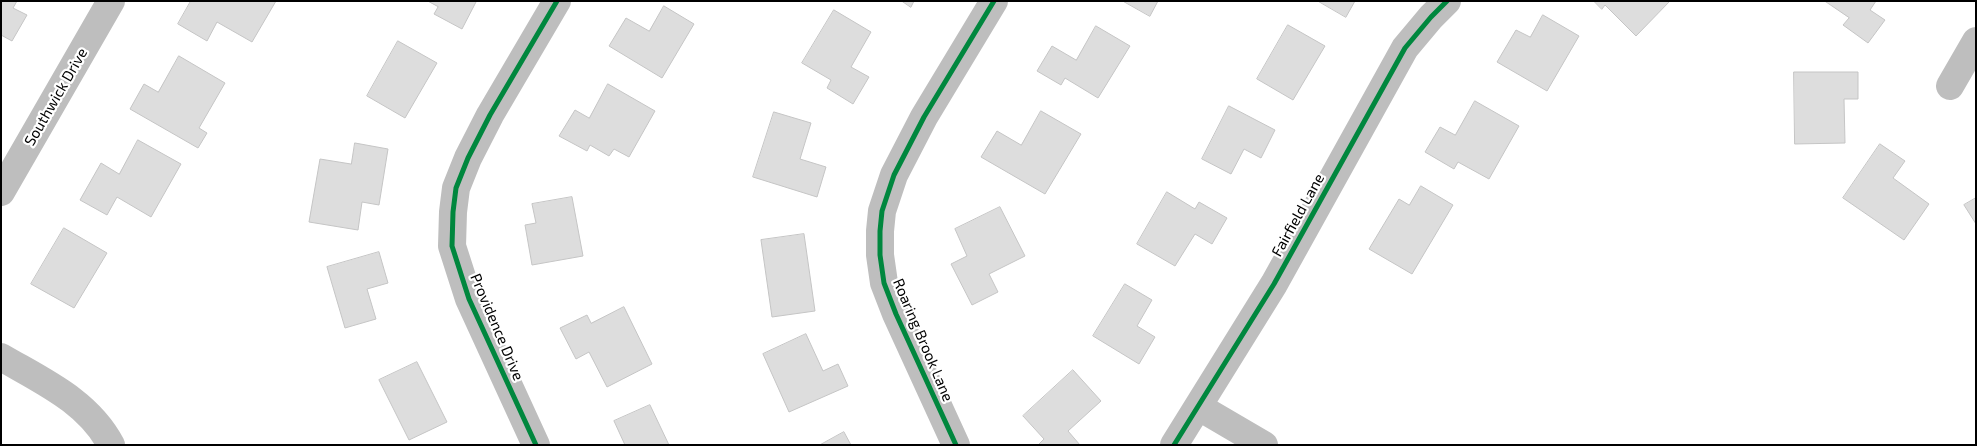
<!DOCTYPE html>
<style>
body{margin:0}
#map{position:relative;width:1977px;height:446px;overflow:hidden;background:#fff;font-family:"Exo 2",sans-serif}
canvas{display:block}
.frame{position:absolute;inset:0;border:2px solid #000;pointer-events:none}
</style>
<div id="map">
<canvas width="1977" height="446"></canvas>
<div class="frame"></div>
</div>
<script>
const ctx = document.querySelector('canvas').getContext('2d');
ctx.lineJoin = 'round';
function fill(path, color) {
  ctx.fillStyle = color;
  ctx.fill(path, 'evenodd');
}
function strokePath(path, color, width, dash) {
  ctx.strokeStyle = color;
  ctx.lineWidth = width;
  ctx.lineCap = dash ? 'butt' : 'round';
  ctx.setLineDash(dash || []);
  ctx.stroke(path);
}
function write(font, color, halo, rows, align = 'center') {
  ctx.font = font + ' "Exo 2",sans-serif';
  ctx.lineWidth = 4.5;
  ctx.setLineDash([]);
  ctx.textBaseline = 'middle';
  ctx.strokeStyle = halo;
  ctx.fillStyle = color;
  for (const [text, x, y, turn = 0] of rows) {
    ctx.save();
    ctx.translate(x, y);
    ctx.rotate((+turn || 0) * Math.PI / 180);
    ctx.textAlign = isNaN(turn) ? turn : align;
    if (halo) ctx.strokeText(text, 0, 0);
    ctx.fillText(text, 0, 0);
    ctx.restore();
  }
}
const building = new Path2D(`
 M1,1H17L13,8L27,15L12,41L1,35Z
 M191,1H276L252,42L217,22L207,41L178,24Z
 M428,1H475L476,2L462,29L434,14L438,7Z
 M902,1H914L911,7Z
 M1123,1H1158L1150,16Z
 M1318,1H1355L1346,17Z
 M1594,1H1670L1636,36L1605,5L1602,9Z
 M1825,1H1876L1870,10L1885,20L1868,43L1843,25L1849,18Z
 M664,6L694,24L662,78L609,46L626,18L649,31Z
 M834,10L871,32L851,67L869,77L853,104L827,88L831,80L802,63Z
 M1543,15L1579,36L1547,91L1497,62L1516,30L1530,37Z
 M1288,25L1325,46L1293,100L1257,79Z
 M1096,26L1130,46L1098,98L1065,78L1061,85L1037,71L1052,46L1076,60Z
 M398,41L437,63L405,118L367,96Z
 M179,56L225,83L199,128L207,133L198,148L130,109L144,84L158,92Z
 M1794,72H1858V99H1844L1845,143L1795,144Z
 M608,84L655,111L629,157L614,149L609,156L590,145L587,151L559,136L575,110L589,118Z
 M1475,101L1519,126L1489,179L1458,162L1454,169L1425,152L1440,127L1455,135Z
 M1229,106L1275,130L1261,158L1244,149L1231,174L1202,159Z
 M1041,111L1081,134L1045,194L981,157L997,131L1021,145Z
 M774,112L811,123L800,159L826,167L817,197L753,177Z
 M138,140L181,164L151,217L117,197L107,215L80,200L101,163L119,174Z
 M355,143L388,149L379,205L362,202L358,230L309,222L320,159L351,164Z
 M1880,144L1905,161L1893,178L1929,204L1904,240L1843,198Z
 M1421,186L1453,205L1412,274L1369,249L1399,199L1409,205Z
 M1167,192L1195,209L1199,202L1227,218L1212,244L1195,234L1175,266L1137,244Z
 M572,197L583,256L532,265L525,225L536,223L532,204Z
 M1976,198V224L1964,205Z
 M1000,207L1025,256L989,274L998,292L972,305L951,264L967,256L955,229Z
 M64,228L107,253L74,308L31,284Z
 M804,234L815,311L772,317L761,240Z
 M379,252L388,283L367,289L376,319L345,328L327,267Z
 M1125,284L1152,300L1137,326L1155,337L1139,364L1093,336Z
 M624,307L652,364L607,387L589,352L576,359L560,328L587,315L591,323Z
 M806,334L823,371L838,364L848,386L789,412L763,354Z
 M417,362L447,422L409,440L379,380Z
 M1073,370L1101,401L1068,431L1080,445H1038L1044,439L1023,416Z
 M650,405L669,445H625L614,421Z
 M844,432L851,445H820Z`);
fill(building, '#ddd');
strokePath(building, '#c5c5c5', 1);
strokePath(new Path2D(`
 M1950,86L1976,41
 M1,192L111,1
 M1,357C42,381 88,401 111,445
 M1199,407L1264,445
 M536,445L469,299L452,246L453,212L456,188L468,158L490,115L557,1
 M956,445L896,314L884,283L880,255V231L882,211L894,175L924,117L994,1
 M1174,445L1274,284L1405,48L1431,17L1447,1`), '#bebebe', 28);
strokePath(new Path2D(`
 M536,445L469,299L452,246L453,212L456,188L468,158L490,115L557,1
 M956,445L896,314L884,283L880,255V231L882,211L894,175L924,117L994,1
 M1174,445L1274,284L1405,48L1431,17L1447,1`), '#00873e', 5);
write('15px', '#000', '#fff', [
 ["Southwick Drive",56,97,-60],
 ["Fairfield Lane",1298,215,-61],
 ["Providence Drive",497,327,67],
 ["Roaring Brook Lane",923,340,67]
]);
</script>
